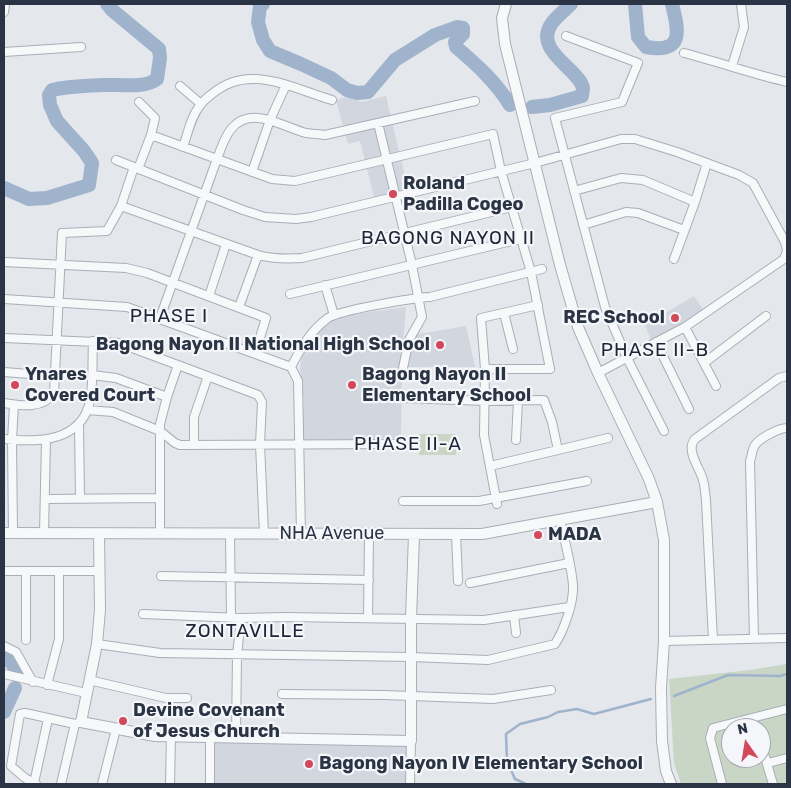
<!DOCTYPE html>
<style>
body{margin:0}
#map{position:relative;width:791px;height:788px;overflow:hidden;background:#e4e7ec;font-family:Rubik,sans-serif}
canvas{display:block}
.frame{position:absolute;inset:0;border:5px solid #2b3445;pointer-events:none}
.north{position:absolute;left:721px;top:718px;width:50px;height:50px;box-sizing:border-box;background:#f4f6f9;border:1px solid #a4a8b1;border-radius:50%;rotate:347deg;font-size:14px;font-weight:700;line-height:20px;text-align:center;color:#2b3445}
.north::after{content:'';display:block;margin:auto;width:18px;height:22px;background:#d1495b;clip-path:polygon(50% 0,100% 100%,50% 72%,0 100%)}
</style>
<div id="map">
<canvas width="791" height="788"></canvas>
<div class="frame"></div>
<div class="north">N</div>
</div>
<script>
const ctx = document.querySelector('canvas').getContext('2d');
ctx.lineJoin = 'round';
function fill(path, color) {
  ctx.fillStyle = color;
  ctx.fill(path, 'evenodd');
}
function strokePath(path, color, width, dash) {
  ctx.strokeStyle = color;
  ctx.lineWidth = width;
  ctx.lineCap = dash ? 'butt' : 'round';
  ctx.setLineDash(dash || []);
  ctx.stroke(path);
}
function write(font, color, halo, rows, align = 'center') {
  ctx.font = font + ' Rubik,sans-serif';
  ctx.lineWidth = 4.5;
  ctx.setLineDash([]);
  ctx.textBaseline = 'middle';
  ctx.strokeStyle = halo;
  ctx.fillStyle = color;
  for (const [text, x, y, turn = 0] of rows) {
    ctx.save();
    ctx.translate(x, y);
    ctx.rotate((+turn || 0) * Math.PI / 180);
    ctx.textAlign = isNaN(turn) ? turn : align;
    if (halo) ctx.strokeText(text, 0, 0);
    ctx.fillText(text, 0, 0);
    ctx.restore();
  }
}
fill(new Path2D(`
 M386,96L408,189L374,197L360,141L348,144L336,100L346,97L362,102Z
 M694,296L704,311L682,326L651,340L645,325Z
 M406,307L402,358L401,442H302L304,400L300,370L303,346L333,317Z
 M466,326L475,367H404L413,335Z
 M212,742L408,744L406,784H212Z`), '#d2d6de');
fill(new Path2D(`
 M419,434H456V455H419Z
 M787,664V784H681L674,763L669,679L750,670ZM731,728H761V758H731Z`), '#c9d6c5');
strokePath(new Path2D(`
 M674,696L728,675L780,676L787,674
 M526,784L515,779L507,761L506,734L520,724L548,717L558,712L577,709L594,714L651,699`), '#9fb4cc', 2.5);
strokePath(new Path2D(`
 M263,4L260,6L258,22L263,40L270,51L301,64L331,78L347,90L357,93L368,92L395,60L435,35L457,27L463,28V34L455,42L456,47C476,64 496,82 510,105
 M635,4L638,37L646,47C684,54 679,31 672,4
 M532,107L550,105L582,96C582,94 583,91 583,88C579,69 532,50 552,23C557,16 565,10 571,4
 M4,188L29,199L47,198L89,185L92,163L84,151L57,121L50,105L49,95L52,90C69,86 86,86 103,85C119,84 144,89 157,79L160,58L159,49L112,10L107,4
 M4,658L11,662L17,671
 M4,712L15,688`), '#9fb4cc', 14);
const minor = new Path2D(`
 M4,12L5,4
 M566,36L638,63L622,102L555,118L605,307L627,358L664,431
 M4,52L81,47
 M684,53C719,62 752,74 787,82
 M732,66L744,27L741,4
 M180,86L201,104
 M378,123L412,265L422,317L409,340L403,368
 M151,135L272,179L295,181L493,134L501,171L531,272L550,369H485
 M183,147C188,133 191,116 201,104C204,100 208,97 212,94C249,62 293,89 332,100
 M116,160L243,210L265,217L296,219L311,217L535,163L621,139H635L677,152L739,175L753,183L785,242L787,250
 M138,169L151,135L155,118L139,102
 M252,172L270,120L286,85
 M574,191L621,178L643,180L695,202
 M121,206L258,255C273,259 287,259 302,258L512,207
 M583,225L626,212L638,213L684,230
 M674,259L695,202L707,163
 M4,262L126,268L147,273L266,318L255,354
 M325,285L334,315
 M290,294L520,239
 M209,296L226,244
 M4,299L127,307L291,367L298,381L301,534
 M239,307L258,255
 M504,313L513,349
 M160,318L217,159C221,149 224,137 232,128C252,105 283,127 306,133C312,134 319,134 325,135L475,101
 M685,327L716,386
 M4,338L119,343L258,395L262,402L260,444L264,534
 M656,342L689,409
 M704,363L766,316
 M291,367C301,348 310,331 328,318C340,310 413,298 430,297L542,269
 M4,372L55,376
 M598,373L685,327L784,259L787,251
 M92,375L116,378L167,397
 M403,398L486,401L544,400L552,422L558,450L490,466
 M4,403C22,406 43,409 54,393L62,233L107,231L121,206L134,167
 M87,410L113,412L160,431L175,443L180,445L403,444
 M79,424L80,499
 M4,439C33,442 73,443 87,411C94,395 92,360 93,341
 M516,440L518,401
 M194,445V417L208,376
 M558,450L608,438
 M45,499L160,498
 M403,501H479L587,481
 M497,504L484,435L485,369L481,318L538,305
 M13,533L12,440L14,405
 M44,533L46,440
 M160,533V424L167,397L178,365
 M230,534L231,617
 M456,534L458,581
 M4,571H99
 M26,572V640
 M161,576L369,580
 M470,583L569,563
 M143,614L241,618L285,617L484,620L569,607
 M514,615L516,633
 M368,618L369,535
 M754,639L750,461C752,457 752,449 755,445C760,438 779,428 787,428
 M713,640L706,500C705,494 705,487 703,480C700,468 685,450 695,439L779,378L787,376
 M664,641L787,638
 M97,644L160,653L411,657L488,660L555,644C564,630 574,602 573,585C571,563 565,542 560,520
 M4,646L16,652L33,682
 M4,674L86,693
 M89,680L166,698H187
 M47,685L59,639V571
 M282,694L384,695L493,699L551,690
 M752,719L755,728
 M210,737V784
 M236,737L237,655L241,618
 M761,744L773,784
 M768,763L787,758
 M34,783L48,719
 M36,784L25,778L11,766L20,714L25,713L75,724L81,722
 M61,784L75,724
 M102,784L116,729
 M170,784L171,736
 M410,784L411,741
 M722,784L710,738L713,728L787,709`);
const tertiary = new Path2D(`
 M506,4L502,18L505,44L560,265L578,327L598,373L649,479L657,502L664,540V641L661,688L662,741L666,771L671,784
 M4,533L482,534L657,502
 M99,534L100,610L97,644L81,722L155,736L411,741V618L414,535`);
strokePath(minor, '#a9aeb7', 10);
strokePath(tertiary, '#a9aeb7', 12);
strokePath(minor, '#f7f8fa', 8);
strokePath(tertiary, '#f7f8fa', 10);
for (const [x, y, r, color] of [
 [393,194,5,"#d1495b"],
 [675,318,5,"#d1495b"],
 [440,345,5,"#d1495b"],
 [15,385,5,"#d1495b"],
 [352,385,5,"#d1495b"],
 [538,535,5,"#d1495b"],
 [123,721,5,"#d1495b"],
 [309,764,5,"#d1495b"]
]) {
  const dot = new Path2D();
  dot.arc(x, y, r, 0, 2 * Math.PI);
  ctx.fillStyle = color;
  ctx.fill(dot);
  strokePath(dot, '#f4f6f9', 2);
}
write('bold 18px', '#2b3445', '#f4f6f9', [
 ["Roland",403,184],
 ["Padilla Cogeo",403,205],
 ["REC School",665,318,"right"],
 ["Bagong Nayon II National High School",430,345,"right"],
 ["Ynares",25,375],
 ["Covered Court",25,396],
 ["Bagong Nayon II",362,375],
 ["Elementary School",362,396],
 ["MADA",548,535],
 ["Devine Covenant",133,711],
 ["of Jesus Church",133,732],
 ["Bagong Nayon IV Elementary School",319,764]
], 'left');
write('18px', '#2b3445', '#f4f6f9', [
 ["NHA Avenue",332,534]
]);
ctx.letterSpacing = '1px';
write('19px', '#1d2536', '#f4f6f9', [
 ["BAGONG NAYON II",448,239],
 ["PHASE I",169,317],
 ["PHASE II-B",655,351],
 ["PHASE II-A",408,445],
 ["ZONTAVILLE",245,632]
]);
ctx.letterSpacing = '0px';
</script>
